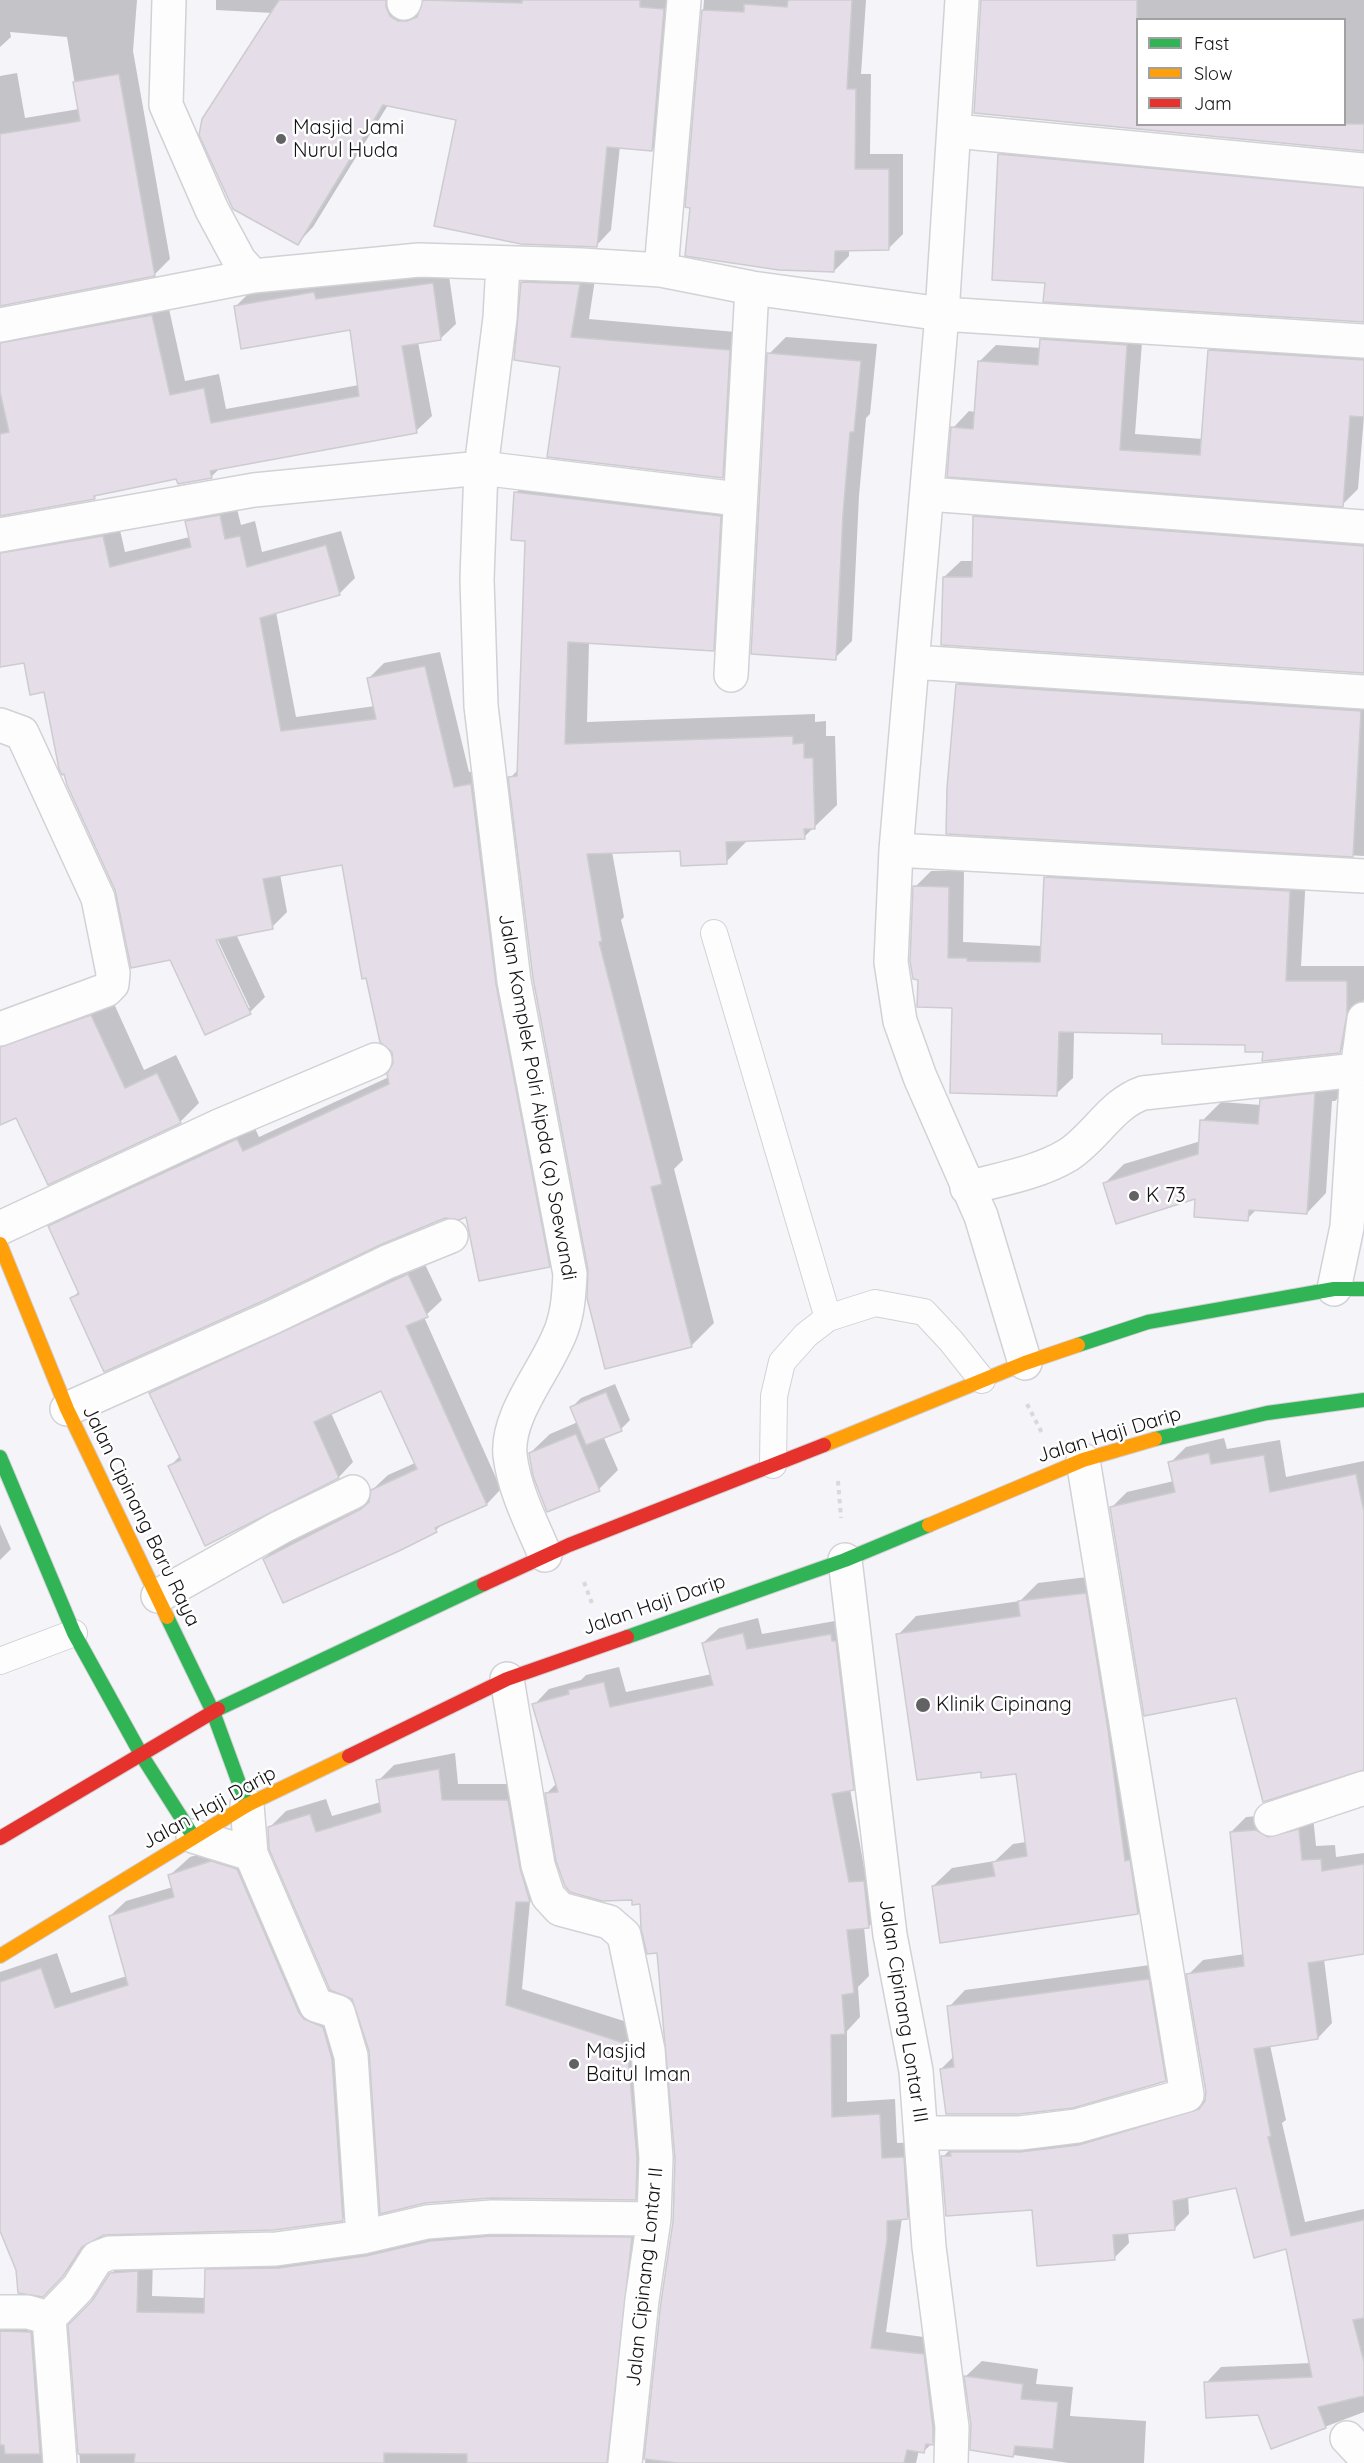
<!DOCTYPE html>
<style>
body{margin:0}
#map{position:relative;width:1364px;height:2463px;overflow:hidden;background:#f5f4f9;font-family:Quicksand,sans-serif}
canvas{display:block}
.legend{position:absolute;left:1136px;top:18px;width:210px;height:108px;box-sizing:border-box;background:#fff;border:2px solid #a1a1a1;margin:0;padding:8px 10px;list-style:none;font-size:18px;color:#131315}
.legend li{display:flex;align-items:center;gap:12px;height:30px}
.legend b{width:30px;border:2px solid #a1a1a1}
</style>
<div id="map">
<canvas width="1364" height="2463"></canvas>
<ul class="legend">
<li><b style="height:8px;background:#30b455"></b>Fast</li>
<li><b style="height:8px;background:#ff9f0a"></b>Slow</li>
<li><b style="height:8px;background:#e5322d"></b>Jam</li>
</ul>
</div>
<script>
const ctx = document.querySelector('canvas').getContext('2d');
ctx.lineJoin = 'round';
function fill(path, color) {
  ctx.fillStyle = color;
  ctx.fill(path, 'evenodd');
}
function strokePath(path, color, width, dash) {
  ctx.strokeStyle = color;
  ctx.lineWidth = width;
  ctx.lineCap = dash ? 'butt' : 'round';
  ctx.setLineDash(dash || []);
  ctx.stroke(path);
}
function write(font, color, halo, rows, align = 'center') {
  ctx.font = font + ' Quicksand,sans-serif';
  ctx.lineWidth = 5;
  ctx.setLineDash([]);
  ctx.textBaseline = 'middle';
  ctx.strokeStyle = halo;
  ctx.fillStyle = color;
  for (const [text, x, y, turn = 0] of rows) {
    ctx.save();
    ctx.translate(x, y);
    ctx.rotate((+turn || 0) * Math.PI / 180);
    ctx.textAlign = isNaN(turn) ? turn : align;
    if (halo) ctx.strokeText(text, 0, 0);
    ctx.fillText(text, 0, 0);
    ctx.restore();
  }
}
fill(new Path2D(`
 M0,0H137L133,51L170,259L154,275L0,304V76L17,73L25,118L79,109L67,37L10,32L11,37L0,47Z
 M216,0H405L413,6H423L424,0H679L667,134L652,150L620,146L611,230L596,246L458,118L388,105L313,227L298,243L273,13L216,10Z
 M704,0H866L861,74H871L870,154H903V234L888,249L849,250V256L834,271L687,206Z
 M982,0H1364V150L975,112ZM1138,20H1344V124H1138Z
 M1016,138L1364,171V321L1047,281L1000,155Z
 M540,264L597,266L589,319L747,333L740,459L722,477L562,366L522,283Z
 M448,269L456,324L440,339L418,342L432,416L416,431L221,467L211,477H177L99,493L94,498L0,514V320L167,300L185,381L219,374L226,409L359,385L351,328L235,307L251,291Z
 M1058,323L1143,329L1135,434L1203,439L1209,350L1226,334L1364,343V416L1358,489L1342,505L953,428L969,411L975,412L979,362L996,345L1041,348L1042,340Z
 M786,337L877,344L870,414L866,418L859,496L852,641L835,658L769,354Z
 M538,470L743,494L735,627L713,650L589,642L587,722L815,714V722L826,721V736H835L837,805L804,837L749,839L726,862L682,850L612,852L624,917L621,920L683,1160L674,1169L714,1323L692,1345L590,1270L510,778L519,769L527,540L516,493Z
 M235,501L241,525L255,521L262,552L341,531L355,578L339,594L276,612L296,717L375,706L369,678L384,663L440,652L469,772L486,769L564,1251L549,1266L467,1214L444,1217L72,1299L79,1291L50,1227L65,1211L253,1124L259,1137L389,1077L395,1063L343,863L280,874L287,912L272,927L236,934L265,997L250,1012L171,958L117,890L46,690L25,661L0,666V530L118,521L125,552L190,537L187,522L202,506ZM214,932L250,1008H246L211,934Z
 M990,501L1364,529V672L944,577L961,561H974V517Z
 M974,668L1364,694V856L948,833L958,684Z
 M1062,861L1306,875L1301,966H1364V999L1356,1035L1340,1051L1163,1033L1074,1031L1073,1078L1056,1094L919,978L915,887L931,871H964L963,942L1043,946L1046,878Z
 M111,997L144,1070L176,1055L199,1103L180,1122L17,1116L0,1124V1047L18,1029Z
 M1280,1081L1355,1082L1335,1101H1332L1326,1193L1307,1213L1257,1209L1247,1219L1197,1197L1105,1183L1124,1164L1201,1141L1202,1121L1221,1102L1261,1105V1100Z
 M423,1260L442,1300L424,1317L501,1489L487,1504L444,1523L436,1530L264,1559L279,1544L371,1498L372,1490L388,1475L415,1463L382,1389L331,1413L353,1462L339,1477L206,1544L170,1466L180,1456L151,1393L166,1378Z
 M615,1384L630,1420L621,1429L604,1438L618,1470L599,1489L530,1453L550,1434L578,1422L572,1407L581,1398Z
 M1224,1438L1227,1449L1280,1440L1286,1477L1364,1461V1768L1237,1696L1111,1508L1127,1492L1174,1481L1170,1463L1186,1447Z
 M0,1524L11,1549L0,1560Z
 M1104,1575L1156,1894L1138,1913L933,1886L952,1868L995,1861L1013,1844L1026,1842L1018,1773L982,1770L898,1635L916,1616L1020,1601L1038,1583Z
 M758,1618L762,1634L846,1619L869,1773L850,1789L864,1867L880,1866L885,1910L869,1926L864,1927L869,1976L858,1987L860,2017L847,2031V2102L895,2099L897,2143L919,2142L923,2202L907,2218H902L886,2332L939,2339L948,2428L924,2451L919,2450L916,2463H645L662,2303L674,2220L676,2157L659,1952L642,1903L633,1899L547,1793L557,1783L534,1705L549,1689L581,1680L586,1675L619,1667L626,1692L712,1674L703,1643L719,1628Z
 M455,1753L458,1784H524L546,1885L530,1901L522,1989L643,2027L652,2182L635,2199L370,2050L353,1998L269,1828L286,1811L326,1799L332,1816L381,1802L378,1781L394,1765Z
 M1272,1815L1313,1816L1316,1846L1335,1845L1336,1857L1364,1853V1952L1324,1959L1332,2023L1318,2038L1270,2045L1286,2120L1282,2123L1305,2222L1364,2209V2265L1287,2247L1237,2186L1188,2196L1189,2214L1174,2229L1128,2232L1129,2243L1114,2258L1033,2208L943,2157L957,2142L1096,2130L1205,2100L1207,2092L1188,1975L1203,1960L1245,1954L1231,1832L1246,1817Z
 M227,1846L338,2011L358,2204L342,2219L103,2234L90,2241L79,2259L43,2295L17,2270L0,2227V1972L57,1953L71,1993L127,1976L110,1916L126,1901L173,1887L169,1876L190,1857Z
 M1165,1963L1182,2064L1165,2080L941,2069L954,2056L949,2007L965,1990Z
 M647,2222L630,2463H80L70,2326L93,2302L111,2274L127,2258L153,2256L152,2296L206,2298V2270L222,2254Z
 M0,2305L47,2317L66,2463H0Z
 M1364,2305V2412L1272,2447L1259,2414L1206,2383L1221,2367L1311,2363Z
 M982,2361L1038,2369L1036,2384L1073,2387L1070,2416L1146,2421L1144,2463H1069L972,2449V2425L966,2376Z`), '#0003');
const building = new Path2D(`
 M279,0H386V7L390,16L398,21H407L417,17L423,0L522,3V0H640V7L664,9L652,151L607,147L597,247L521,244L434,226L456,120L383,105L298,245L233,209L199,135L202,119Z
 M788,0H852L847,89H856L855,169H889V250L835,251L834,272L779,270L685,256L690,208L685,207L702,10L744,12V4L787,7Z
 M981,0H1137V124H1364V151L974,113Z
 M119,74L155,276L0,306V134L80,121L73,82Z
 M998,154L1364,188V322L1043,302L1045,283L992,280Z
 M521,282L580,284L571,337L730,350L723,478L547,457L560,367L514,360Z
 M433,283L441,340L402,346L417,433L210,471L212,478L178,484L176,479L94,496L95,499L0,516V434L9,432L0,392V343L152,315L170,395L204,388L211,423L359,396L350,330L241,349L234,306L314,292L316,299Z
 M1040,339L1127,345L1120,450L1200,455L1208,350L1364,360V417L1350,416L1343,507L947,477L951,427L973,429L978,361L1038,365Z
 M767,353L861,361L854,432H850L843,514L836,660L751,654Z
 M514,492L721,516L714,651L568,642L565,744L793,736V744L804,743V758H813L815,829H804L805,839L726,842L727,864L681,866L680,851L587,854L602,941L599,942L662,1184L651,1187L692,1347L605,1369L587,1298L588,1270L533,978L508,777L517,776L525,541L511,540Z
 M220,515L225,539L240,536L247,567L326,545L340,595L260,618L281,731L376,719L367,678L425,666L454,787L471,784L496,984L550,1267L479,1281L466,1217L459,1220L445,1218L380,1245L265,1300L104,1372L70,1298L79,1294L48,1226L237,1139L243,1151L389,1084L387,1074L393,1063L392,1052L380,1042L366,978L362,979L342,865L263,879L273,929L216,940L251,1014L205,1035L170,960L131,968L115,890L67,785L64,774L62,775L59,769L44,692L30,695L24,663L0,667V553L103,536L110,567L191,547L185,521Z
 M973,516L1364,546V673L941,645L943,577H972Z
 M956,684L1361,711L1353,857L946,834L947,788Z
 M1044,877L1290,891L1286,981H1347V1014L1340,1053L1262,1061L1263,1052H1245V1045L1162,1044V1034L1059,1032L1057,1096L950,1093L952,1008L917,1007L918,980L913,979L910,961L913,886L949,887L948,958H967V961L1040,962Z
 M91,1015L125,1088L157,1073L181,1123L48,1185L16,1118L0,1125V1047Z
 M1315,1093L1307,1214L1249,1210L1248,1221L1194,1217L1195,1199L1116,1224L1103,1183L1198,1154L1200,1120L1258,1124L1260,1099Z
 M408,1274L428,1317L406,1326L487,1505L435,1528L437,1532L399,1551L283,1603L263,1559L361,1509L369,1502L371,1490L417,1469L381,1391L314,1422L339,1478L205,1546L168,1466L181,1460L149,1393Z
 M606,1392L622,1431L586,1445L570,1407Z
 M576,1434L600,1491L547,1512L533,1476L529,1453Z
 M1209,1453L1211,1464L1264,1455L1270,1492L1356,1474L1364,1512V1770L1263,1802L1236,1698L1144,1716L1110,1507L1175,1492L1168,1462Z
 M1086,1593L1108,1730L1125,1861L1130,1860L1138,1914L940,1943L932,1886L995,1876L992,1862L1027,1856L1016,1774L981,1778V1772L917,1780L896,1634L1020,1616L1018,1601Z
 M743,1633L747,1649L831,1634L832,1641H836L854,1790L832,1794L849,1882L864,1881L869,1928L847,1930L854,1993L842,1995L845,2034L831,2035L832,2117L880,2114L882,2158L904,2157L908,2219L887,2221V2240L871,2348L924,2354L933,2428V2445L926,2444L924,2453L907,2450L904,2463H678L644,2459L661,2302L673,2222L675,2159L657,1953L647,1954L641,1929L640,1904L632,1905V1900L602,1901L570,1892L565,1886L556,1861L545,1793L558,1792L532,1704L569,1694L568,1690L604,1682L610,1707L713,1685L702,1643Z
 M439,1769L442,1800H508L520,1868L530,1902H516L506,2005L627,2044L637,2158L636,2200L491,2198L425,2203L380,2214L369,2051L352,1999L330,1990L269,1849L268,1827L310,1814L316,1832L381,1812L376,1780Z
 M1299,1829L1302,1860L1321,1859L1322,1871L1364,1864V1954L1308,1963L1318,2039L1254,2049L1271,2136L1268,2137L1291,2236L1364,2220V2318L1353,2320L1364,2362V2396L1318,2407L1326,2428L1271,2449L1258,2415L1206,2418L1204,2382L1312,2377L1286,2249L1254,2258L1236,2188L1173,2201L1175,2230L1113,2235L1115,2260L1037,2266L1032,2210L946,2216L941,2156H951L950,2152H1020L1079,2145L1199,2109L1205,2101L1206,2092L1186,1974L1244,1966L1230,1832L1256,1830L1268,1837Z
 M211,1861L237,1869L299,2013L304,2019L323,2027L332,2059L343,2221L274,2230L104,2235L82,2247L63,2276L43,2297L18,2293L16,2270L0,2231V1982L41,1968L55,2008L128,1985L109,1916L174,1897L168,1875Z
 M1149,1979L1166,2081L1073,2108L1019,2114H946L940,2069L954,2067L947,2006Z
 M493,2236L632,2237L607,2463H467V2454L384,2453V2463H134L135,2454H78L68,2325L92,2301L110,2273L138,2271L137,2312L204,2313L205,2269L279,2268L366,2256L430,2241Z
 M0,2331L31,2332L40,2454H5L4,2445H0Z
 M964,2376L1023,2384L1021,2399L1058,2402L1053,2449L1015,2446L1013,2457L970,2450L971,2425Z`);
fill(building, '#e5dee9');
strokePath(building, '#cdcccf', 1.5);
const lane = new Path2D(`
 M714,933L828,1318
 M773,1465L774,1396L782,1362L806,1335L828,1318L875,1303L924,1312L951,1341L982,1380
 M0,1661L74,1633`);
const street = new Path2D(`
 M169,0L166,105L212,210L239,260L253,276L419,260L581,265L661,270L752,288L942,314L896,850L891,962L900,1021L920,1077L981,1216L1025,1363
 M962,0L942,314L1364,341
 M404,3L405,0
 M955,131L1364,170
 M503,264L500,318L481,468L477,579L481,706L514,981L570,1274C569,1293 568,1311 562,1328C549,1367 506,1413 510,1455C514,1490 532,1524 545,1555
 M661,270L684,0
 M0,325L253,276
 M928,494L1364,527
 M0,535L254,490L481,468L738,499
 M913,662L1364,692
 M731,675L752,288
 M0,725L22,733L98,898L113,973L112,984L106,990L0,1029
 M896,850L1364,876
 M967,1188C1001,1179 1038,1173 1068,1155C1096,1137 1111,1104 1143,1093L1357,1070
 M0,1228L219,1126L375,1060
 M1334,1289L1347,1227L1357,1070L1364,1019
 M67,1409L273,1317L387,1262L451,1236
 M845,1560L890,1935L916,2071L929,2247L952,2427L951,2463
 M158,1596L281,1527L353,1492
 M507,1679L538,1865L548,1896L560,1909L609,1922L624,1935L648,2050L656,2158L654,2219L642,2300L625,2463
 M247,1805L251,1854L316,2005L338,2012L351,2056L363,2237
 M1271,1819L1364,1788
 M193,1836L251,1854
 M921,2133H1020L1077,2126L1187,2095L1083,1460
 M0,2312H28L49,2318L78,2288L97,2258L110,2253L276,2249L363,2237L427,2222L492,2217L654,2219
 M49,2318L60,2463
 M1347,2438L1364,2456`);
const fast = new Path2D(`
 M1078,1345L1148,1322L1334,1289H1364
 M1155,1439L1267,1413L1364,1400
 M0,1457L74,1633L142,1756L193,1836
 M167,1617L213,1712L247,1805
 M627,1637L845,1560L929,1525
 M218,1709L484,1584`);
const slow = new Path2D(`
 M0,1244L67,1409L167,1617
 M824,1445L1025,1363L1078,1345
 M929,1525L1083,1460L1155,1439
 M0,1956L247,1805L349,1756`);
const jam = new Path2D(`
 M484,1584L569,1545L824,1445
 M349,1756L507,1679L627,1637
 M0,1838L218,1709`);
strokePath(lane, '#d2d1d5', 28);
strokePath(street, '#d2d1d5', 36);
strokePath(fast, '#d2d1d5', 16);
strokePath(slow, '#d2d1d5', 16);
strokePath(jam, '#d2d1d5', 16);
strokePath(new Path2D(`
 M1027,1404L1043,1435
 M838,1481L841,1518
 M584,1582L593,1606`), '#d9d9da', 4, [4.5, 4.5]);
strokePath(lane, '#fefdfe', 26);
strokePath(street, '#fefdfe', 33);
strokePath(fast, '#30b455', 14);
strokePath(slow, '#ff9f0a', 14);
strokePath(jam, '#e5322d', 14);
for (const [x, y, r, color] of [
 [281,139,6,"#626265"],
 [1134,1196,6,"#626265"],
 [923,1705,8,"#626265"],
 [574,2064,6,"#626265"]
]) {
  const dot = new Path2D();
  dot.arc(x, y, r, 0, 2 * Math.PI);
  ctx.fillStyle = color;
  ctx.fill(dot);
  strokePath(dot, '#fff', 2);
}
write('20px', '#131315', '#fff', [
 ["Masjid Jami",293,128],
 ["Nurul Huda",293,151],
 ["K 73",1146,1196],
 ["Klinik Cipinang",936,1705],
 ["Masjid",586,2052],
 ["Baitul Iman",586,2075]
], 'left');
write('20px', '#131315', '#fff', [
 ["Jalan Komplek Polri Aipda (a) Soewandi",537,1097,80],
 ["Jalan Haji Darip",1109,1435,-17],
 ["Jalan Cipinang Baru Raya",141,1516,64],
 ["Jalan Haji Darip",654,1605,-19],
 ["Jalan Haji Darip",209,1808,-29],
 ["Jalan Cipinang Lontar III",903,2011,81],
 ["Jalan Cipinang Lontar II",645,2277,-84]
]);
</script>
